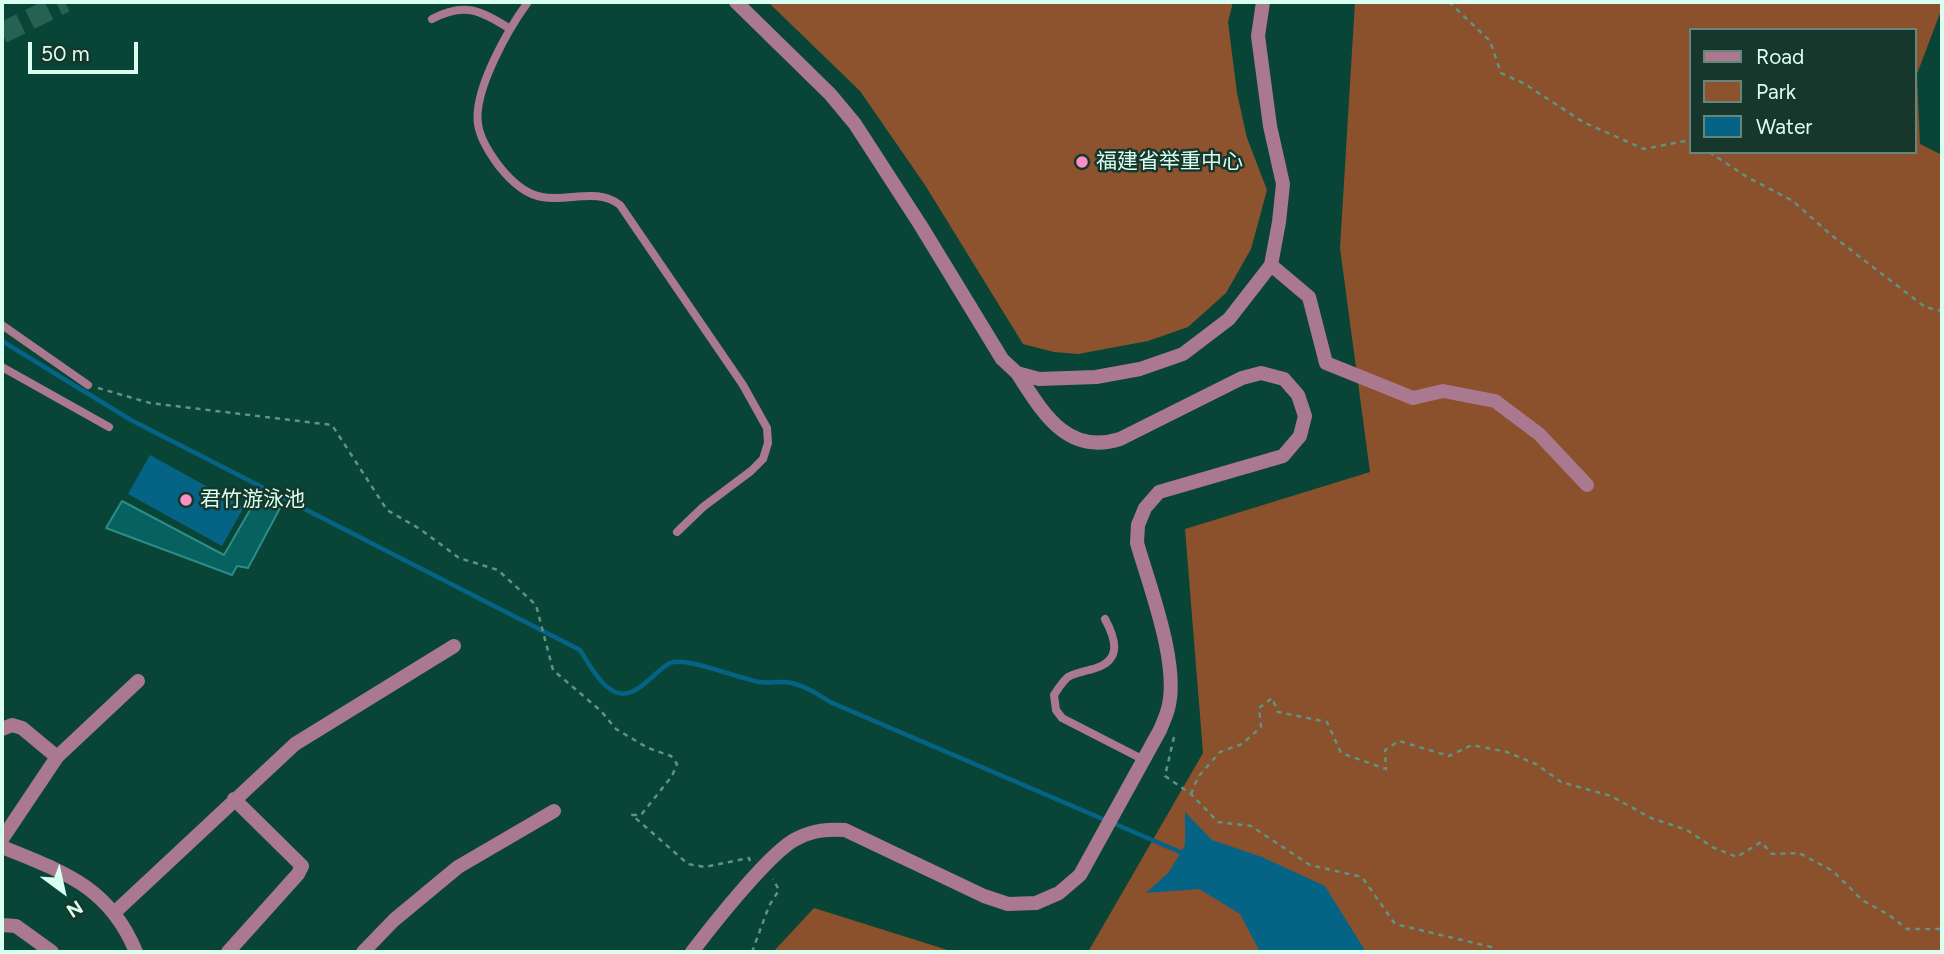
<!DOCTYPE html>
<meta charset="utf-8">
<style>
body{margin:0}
#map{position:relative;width:1944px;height:954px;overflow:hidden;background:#084536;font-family:Figtree,sans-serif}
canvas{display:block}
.frame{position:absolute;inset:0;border:4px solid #d9fff1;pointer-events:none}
.legend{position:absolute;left:1689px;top:28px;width:228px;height:126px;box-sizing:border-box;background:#17372d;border:2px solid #65877b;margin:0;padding:9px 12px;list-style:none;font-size:21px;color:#d9fff1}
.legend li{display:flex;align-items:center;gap:14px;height:35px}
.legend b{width:35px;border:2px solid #65877b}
.north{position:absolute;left:28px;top:856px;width:70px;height:70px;-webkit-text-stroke:5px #17372d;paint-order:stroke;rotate:147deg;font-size:19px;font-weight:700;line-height:28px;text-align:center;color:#d9fff1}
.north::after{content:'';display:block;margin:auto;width:24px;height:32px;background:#d9fff1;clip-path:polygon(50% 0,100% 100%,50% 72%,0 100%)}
.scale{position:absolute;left:28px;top:42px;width:110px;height:32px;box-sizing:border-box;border:4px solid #d9fff1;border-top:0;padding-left:9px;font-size:21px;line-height:24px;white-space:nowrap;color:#d9fff1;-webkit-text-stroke:5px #17372d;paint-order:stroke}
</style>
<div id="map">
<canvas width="1944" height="954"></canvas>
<div class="frame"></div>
<ul class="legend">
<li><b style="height:9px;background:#ab798f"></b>Road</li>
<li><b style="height:19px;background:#8d532f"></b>Park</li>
<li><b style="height:19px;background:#056486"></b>Water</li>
</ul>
<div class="north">N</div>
<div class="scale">50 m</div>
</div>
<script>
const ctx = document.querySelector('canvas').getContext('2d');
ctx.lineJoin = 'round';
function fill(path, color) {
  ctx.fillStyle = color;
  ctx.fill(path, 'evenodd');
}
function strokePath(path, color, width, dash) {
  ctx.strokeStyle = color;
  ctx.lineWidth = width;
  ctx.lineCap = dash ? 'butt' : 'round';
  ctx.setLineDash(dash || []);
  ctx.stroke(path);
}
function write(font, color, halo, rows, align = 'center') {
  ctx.font = font + ' Figtree,"Noto Sans SC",sans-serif';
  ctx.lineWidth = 5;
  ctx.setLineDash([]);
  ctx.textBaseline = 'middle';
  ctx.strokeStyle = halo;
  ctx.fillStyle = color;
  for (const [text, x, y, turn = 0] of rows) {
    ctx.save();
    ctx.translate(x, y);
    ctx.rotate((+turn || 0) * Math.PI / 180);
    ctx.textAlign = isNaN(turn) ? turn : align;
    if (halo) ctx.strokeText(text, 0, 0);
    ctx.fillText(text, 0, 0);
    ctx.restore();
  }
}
fill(new Path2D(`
 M768,2H1233L1228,22L1237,93L1247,138L1267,190L1251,249L1226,293L1188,327L1148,341L1078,354L1054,352L1023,344L925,185L860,91Z`), '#8d532f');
fill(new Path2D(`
 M1355,2H1942V8L1917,74L1920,144L1942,155V952H1088L1203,753L1185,529L1370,472L1340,248ZM1690,30H1914V152H1690Z
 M814,908L954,952H773Z`), '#8b502c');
fill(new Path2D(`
 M150,455L244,507L222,546L128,494Z
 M1185,812L1212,840L1262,857L1325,886L1366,952H1260L1240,914L1199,889L1146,893L1169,872L1185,845Z`), '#056486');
strokePath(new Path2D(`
 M2,341L131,420L580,650C589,664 600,685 615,692C636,701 654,671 670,663C686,656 739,679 760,682C770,684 781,680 792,683C807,687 818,694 830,702L1105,820
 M1113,823L1180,852`), '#056486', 4.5);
const building = new Path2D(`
 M258,496L280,508L248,568L237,566L232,575L106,528L122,501L224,555Z`);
fill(building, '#07615e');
strokePath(building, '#2e8c88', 2);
strokePath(new Path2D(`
 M2,33L65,2`), '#276152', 21, [21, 10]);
strokePath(new Path2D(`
 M1449,2L1490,41L1501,73L1525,84L1583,122L1644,149L1690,140
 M1709,152L1747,177L1793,201L1830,234L1925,307L1942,311
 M98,388L150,403L332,425L387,510L420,529L459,558L498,570L536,605L553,670L601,711L616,729L648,748L671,756L677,764L672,776L641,815H632L688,864L705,867L749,858L750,861
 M1174,737L1165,776L1191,794L1218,822L1251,826L1310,865L1362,877L1395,924L1491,947L1493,952
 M1191,794L1198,777L1220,752L1242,744L1261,727L1259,708L1272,698L1278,712L1327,722L1341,753L1386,769L1385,750L1399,741L1449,756L1472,745L1507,752L1536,764L1561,782L1611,796L1651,818L1687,830L1712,847L1737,857L1761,842L1772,854L1799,853L1833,871L1862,900L1889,915L1907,929H1942
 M752,952L769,906L779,890L773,879`), '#5f9384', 2.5, [5, 5]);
strokePath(new Path2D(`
 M528,2C509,28 473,90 478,124C480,139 490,154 499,166C510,180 524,194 542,197C568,202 598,187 620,205L743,385L767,428L768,443L763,459L751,471L703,507L677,532
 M432,19C464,2 481,10 510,29
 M2,325L88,385
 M2,367L109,427
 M1105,619C1118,643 1121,663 1089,670C1082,672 1075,673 1068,677C1062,682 1058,689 1054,695L1056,710L1062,718L1144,760`), '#ab798f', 8);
strokePath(new Path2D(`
 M736,2L830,94L855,124L921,226L1002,359L1017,373L1039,379L1096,377L1140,369L1183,354L1229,319L1271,265L1279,222L1283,184L1270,126L1258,36L1263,2
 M1271,265L1309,297L1326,363L1413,398L1443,391L1495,401L1539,434L1587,485
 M2,729L12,725L22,728L57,757
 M2,839L57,757L138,681
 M2,847C63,872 109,886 136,952
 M114,913L295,744L454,646
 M2,925L16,926L52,952
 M228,952L298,874L302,866L234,799
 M363,952L394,920L458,867L554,811
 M692,952C711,927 772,849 798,838C814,830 828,829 845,830L984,896L1008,904L1036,903L1059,893L1080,875L1160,730C1163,723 1166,716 1168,709C1180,665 1150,588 1137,543L1138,525L1145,508L1159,492L1283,456L1300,436L1305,416L1298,395L1284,379L1261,373L1242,378L1120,439C1066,456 1042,411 1017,373`), '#ab798f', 14);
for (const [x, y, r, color] of [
 [1082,162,7,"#fc8fc3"],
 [186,500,7,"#fc8fc3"]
]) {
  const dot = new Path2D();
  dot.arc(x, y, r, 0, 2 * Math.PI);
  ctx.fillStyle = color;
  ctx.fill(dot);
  strokePath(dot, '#17372d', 2.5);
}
write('21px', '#d9fff1', '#17372d', [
 ["福建省举重中心",1096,162],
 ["君竹游泳池",200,500]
], 'left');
</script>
